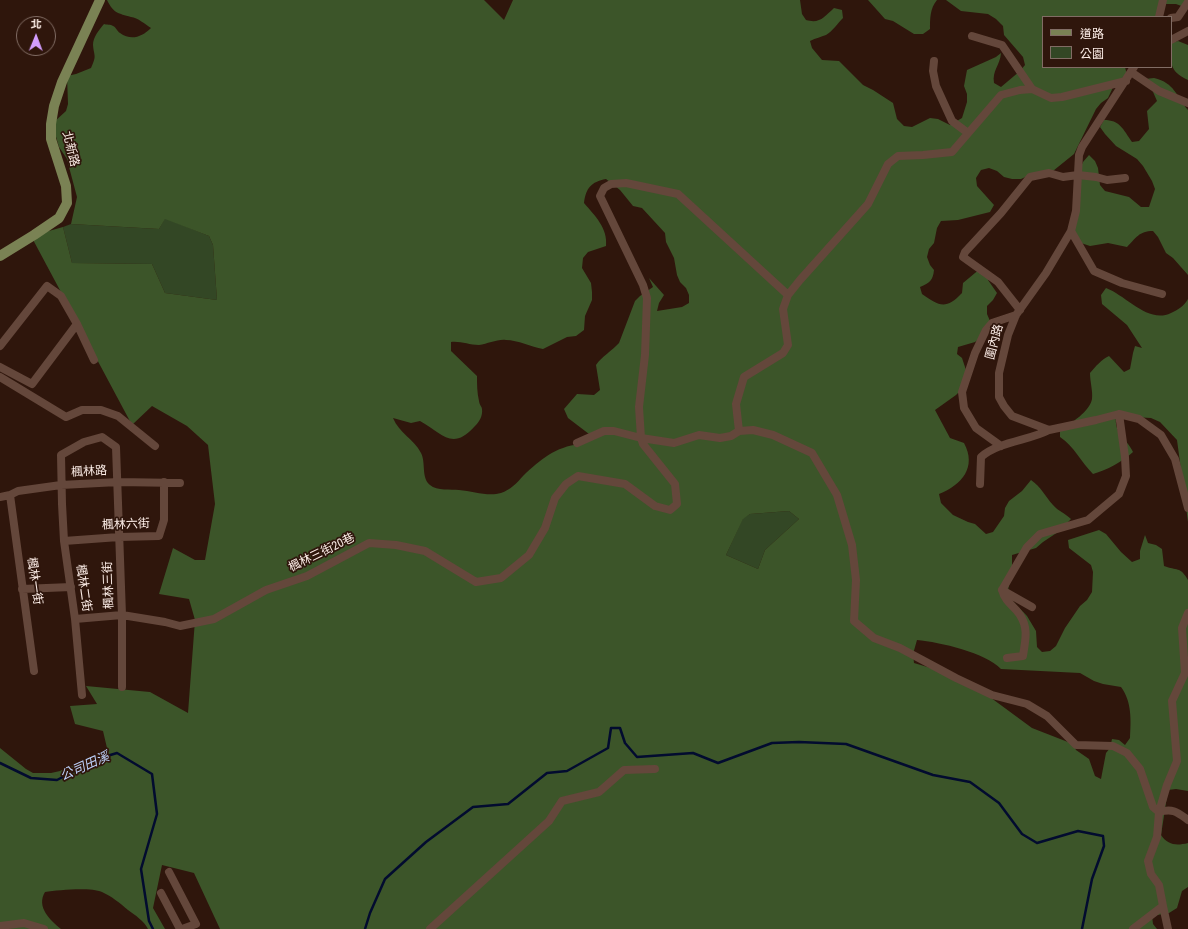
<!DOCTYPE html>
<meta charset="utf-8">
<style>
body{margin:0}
#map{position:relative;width:1188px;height:929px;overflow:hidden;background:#2f160c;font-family:"Roboto Condensed","Noto Sans TC",sans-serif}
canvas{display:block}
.legend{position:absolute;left:1042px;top:16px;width:130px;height:52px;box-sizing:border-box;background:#2f160c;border:1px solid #816c64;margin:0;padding:5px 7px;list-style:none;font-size:12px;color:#fdeee8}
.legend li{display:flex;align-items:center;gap:8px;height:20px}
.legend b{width:20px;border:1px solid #816c64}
.north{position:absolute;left:16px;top:16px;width:40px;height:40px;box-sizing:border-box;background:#2f160c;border:1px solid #816c64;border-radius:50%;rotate:1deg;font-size:11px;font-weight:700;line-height:16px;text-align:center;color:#fdeee8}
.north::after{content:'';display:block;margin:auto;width:14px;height:18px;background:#d29dfd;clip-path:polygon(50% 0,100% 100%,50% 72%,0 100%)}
</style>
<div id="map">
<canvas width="1188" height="929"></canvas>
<ul class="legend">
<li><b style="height:5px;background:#7a8254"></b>道路</li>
<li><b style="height:11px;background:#334725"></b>公園</li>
</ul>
<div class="north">北</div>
</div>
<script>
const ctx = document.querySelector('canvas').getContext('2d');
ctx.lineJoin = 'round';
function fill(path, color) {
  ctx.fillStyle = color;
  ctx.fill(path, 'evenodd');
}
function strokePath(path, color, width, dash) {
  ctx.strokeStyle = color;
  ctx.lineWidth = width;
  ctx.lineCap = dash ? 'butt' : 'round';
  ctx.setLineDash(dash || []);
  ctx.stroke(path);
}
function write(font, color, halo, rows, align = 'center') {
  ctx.font = font + ' "Roboto Condensed","Noto Sans TC",sans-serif';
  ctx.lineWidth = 3.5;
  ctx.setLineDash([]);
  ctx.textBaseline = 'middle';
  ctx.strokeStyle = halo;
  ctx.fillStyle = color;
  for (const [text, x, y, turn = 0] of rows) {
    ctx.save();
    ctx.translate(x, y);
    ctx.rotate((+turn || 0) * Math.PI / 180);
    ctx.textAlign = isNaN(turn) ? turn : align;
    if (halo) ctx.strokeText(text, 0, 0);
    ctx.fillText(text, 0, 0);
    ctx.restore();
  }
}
fill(new Path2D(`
 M165,218L209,236L213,245L217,300L165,293L152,264L72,263L63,227L71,224L159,229Z
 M789,511L799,519L765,550L758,569L726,555L743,518L750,514Z`), '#334725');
fill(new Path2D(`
 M107,0H484L504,20L513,0H800L802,14L806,20C820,24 824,17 834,8L842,10L843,18C838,23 832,32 826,35C821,37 816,38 810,41L812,48L822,60L839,61L863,85L873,90L893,103L897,119L904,126L912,127L930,118L938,119L950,125L962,118L967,102V94L964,86L967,70L996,57L1001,53C1000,66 992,70 994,83L1001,87L1020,71L1025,65L1023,57L1004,35L1003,26L996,19L988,14L961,11L946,0H1188L1184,7L1176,4H1166L1158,17H1043V67H1125L1127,75L1115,83L1108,98L1101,103L1096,109L1074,154L1048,175H1030L1021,179H1012L1004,177L997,171L989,168L981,170L976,178L977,186L994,205L990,212L958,220L941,221L937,228L934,243L929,249L927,257L930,265L934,270C933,280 930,283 920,287L922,294C939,306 946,310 962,293L963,283L981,268L987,273L988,280L997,293L993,300L987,306V314L990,321L983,336L975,342L958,347L957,354L962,358L967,373L964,387L956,395L935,410L950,438L964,443C977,467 962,485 939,494L941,503L953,515L968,522L975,524L986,534L993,532L1004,516L1005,508L1009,501L1022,491L1031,480C1041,487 1045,496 1053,505C1058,511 1065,513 1071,519L1058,532L1043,542L1036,548L1012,555V571L1007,595L1027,616L1036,631L1037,647L1042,652L1050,651L1056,646L1065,628L1080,606L1087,600L1092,592L1093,572L1091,565L1069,548L1068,540L1099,530L1106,534L1121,552L1132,562L1140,559V551L1145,535L1148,543L1156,545L1162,549L1164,566C1177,571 1180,566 1188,580V791L1176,789L1168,790L1161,835C1168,845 1176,846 1188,843V887L1182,891L1177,908L1169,913L1152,916L1153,924L1157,929H220L194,873L162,865L153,908L165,929H148C144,921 135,915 128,910C120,903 111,896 102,892C90,887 59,890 45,892C36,907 50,920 61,929H0V748L26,769L33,773H51L60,771L67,767L101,761L107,748L103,731L75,724L70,706L97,704L86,686L150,692L188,713L195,620L189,599L159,594L173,548L195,560H205L215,504L208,445L187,426L152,406L132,425L31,236L63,227L72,263L152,264L165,293L217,300L213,245L209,236L165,219L159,229L71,224L77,197L69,167L67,159L59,147L54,130V122L66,111L68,104L67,76L76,74L91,68C97,55 94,57 93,45C93,37 99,30 104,24C106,25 111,24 113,26C116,27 117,31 120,33C131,41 142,37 151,28C145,24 138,18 131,17C118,13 114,14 107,0ZM606,179L620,190L633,206L642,208L665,233L666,242L674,258L677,275L680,282L686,288L689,295V303L682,307L657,311L659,303L664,295L649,278L653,287L640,296L635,301L619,343C612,351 602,356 596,365L600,390L594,395L577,394L564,409L568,418L589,434L580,444C555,447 541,459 523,476C517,483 510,490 501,493C488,497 473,491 459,490C451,489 437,491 430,485C421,478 426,462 421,453C414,439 399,433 393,418L411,423L420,421C442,433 452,452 475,426C479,422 483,416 482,409C482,407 479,404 479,401C477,393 477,384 477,376L451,351V342C461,341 469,345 479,345C488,344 497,339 506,340C518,340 531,347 543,349L567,337L576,336L584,330L585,316L592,300V292L591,283L582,268L583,258L588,252L606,246C608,228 595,216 584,203C586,188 591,182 606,179ZM789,511L799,519L765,550L758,569L726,555L743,519L750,514ZM917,640C940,642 986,653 1001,669L1080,673L1094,681L1103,684L1121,687C1132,702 1131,720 1130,738L1125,745L1119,740L1112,739L1110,748L1106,753L1101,779L1095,776L1089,759L1076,750L1073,744L1032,728L964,678L914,663L913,654Z
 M868,0H937C930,8 930,19 930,29L923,34H914L893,21L885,19Z
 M1178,41L1188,45V80C1168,71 1171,62 1171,43Z
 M1154,78C1175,83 1176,96 1188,110V275L1173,258L1166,253L1158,237L1153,231C1139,231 1136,238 1127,247L1108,243L1090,246L1081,243L1074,236L1080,169L1083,162L1089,155L1095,161L1098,168L1100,185L1105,191L1129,197L1141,207H1149L1155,189L1152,181L1143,166L1137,159L1116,146L1105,134L1100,127L1104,120C1120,120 1123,129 1132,142L1139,141L1149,129L1147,111L1157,101L1150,85L1145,79Z
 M1106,288C1127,296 1148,324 1171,313C1178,310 1184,306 1188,299V522L1177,440L1160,422L1151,418L1116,416C1114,435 1126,437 1133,452C1122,462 1107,470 1093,474C1081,462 1074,446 1060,437V429C1071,424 1090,411 1092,399C1093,391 1090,382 1090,373C1096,366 1101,360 1109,356L1124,372L1130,369L1133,353L1135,346L1142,348L1127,325L1102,304L1101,295Z`), '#3c5529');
strokePath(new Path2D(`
 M0,763L31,778L57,780L97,759L117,753L152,774L157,814L141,869L149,921L153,929
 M365,929L370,913L385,879L426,842L473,807L508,804L547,773L567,771L608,748L611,728H620L625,743L637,757L693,753L718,763L772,743L799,742L846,744L933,775L970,782L999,803L1022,834L1037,843L1078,831L1103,836L1104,846L1092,879L1082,929`), '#020b2f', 2.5);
strokePath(new Path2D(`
 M1159,17L1163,0
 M1171,18L1178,17L1188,2
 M972,36L1002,45L1032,89
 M1171,40L1188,31
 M934,61L933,71L936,86L952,121L968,133
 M1134,67L1082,147L1079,155L1076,211L1071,231L1046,273L1016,315L1008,335L999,373V397L1004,406L1012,416L1049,430L1096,420L1119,414L1139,419L1161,435L1175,459L1188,508
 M1131,72L1159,91L1188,103
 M1071,231L1094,271L1122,283L1162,294
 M1020,310L998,282L963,257L965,252L1001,213L1030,177L1049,173L1063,177L1078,175L1096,177L1107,180L1125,178
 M0,346L47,286L61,296L77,324L94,360
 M0,367L32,384L77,324
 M0,377L66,417L82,410H101L118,416L155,446
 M739,431L736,404L744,377L783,353L788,345L783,309L788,295L800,280L868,204L888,164L898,156L923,155L952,152L1001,95L1020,90L1032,89L1051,98L1062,97L1126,81
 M577,443L604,431H614L641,438L674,443L699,435L720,438L731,436L739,431L753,430L773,435L812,453L837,495L852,545L856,580L854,621L874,638L900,648L956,678L992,695L1027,704L1047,716L1076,745L1113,746L1127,753L1140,769L1153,807L1159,812C1173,808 1177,812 1188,820
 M1001,446L976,428L964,408L962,392L975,353L986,330L992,323L1016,315
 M980,484L981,457C1000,441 1028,441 1049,430
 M10,495L34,671
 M0,497L10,495L18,491L61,485L118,482L180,483
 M64,541L119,537L159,536L164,520V482
 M22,589L71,587
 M1002,590C1006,604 1014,605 1020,615C1029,629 1025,641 1023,656L1007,658
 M1032,607L1002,590L1027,547L1040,534L1088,520L1119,494L1126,476L1125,457L1119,414
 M75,619L122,615L165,622L180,626L214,619L266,590L307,576L369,543L396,545L425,551L476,582L501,578L529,555L545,528L555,498L566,484L578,476L625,484L655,506L670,510L677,504L675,484L643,444L641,438L639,407L645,355L647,298L643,285L600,196L604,188L611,184L626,183L678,194L788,295
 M82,695L75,619L64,541L62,504L61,455L84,442L102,437L116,447L122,615V687
 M169,872L196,924L182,929
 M161,893L180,929
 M1163,906L1168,929
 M0,926L24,923L44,929
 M430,929L549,821L562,801L599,792L624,770L655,769
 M1133,929L1163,906L1159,885L1151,874L1148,861L1157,837L1159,812L1167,785L1177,761L1172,701L1185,673L1182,628L1188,613`), '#64473b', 8);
strokePath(new Path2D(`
 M0,256L34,235L59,218L67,203L66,186L51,139V124L54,106L62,82L100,0`), '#7a8254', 10);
write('12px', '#fdeee8', '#2f160c', [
 ["北新路",70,149,76],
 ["圍內路",995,342,-75],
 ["楓林路",89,472,-3],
 ["楓林六街",126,525,-2],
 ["楓林三街20巷",322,553,-26],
 ["楓林一街",34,581,82],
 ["楓林三街",109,585,-92],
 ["楓林二街",83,588,82]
]);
write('italic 13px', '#bed2fc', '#2f160c', [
 ["公司田溪",85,767,-24]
]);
</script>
